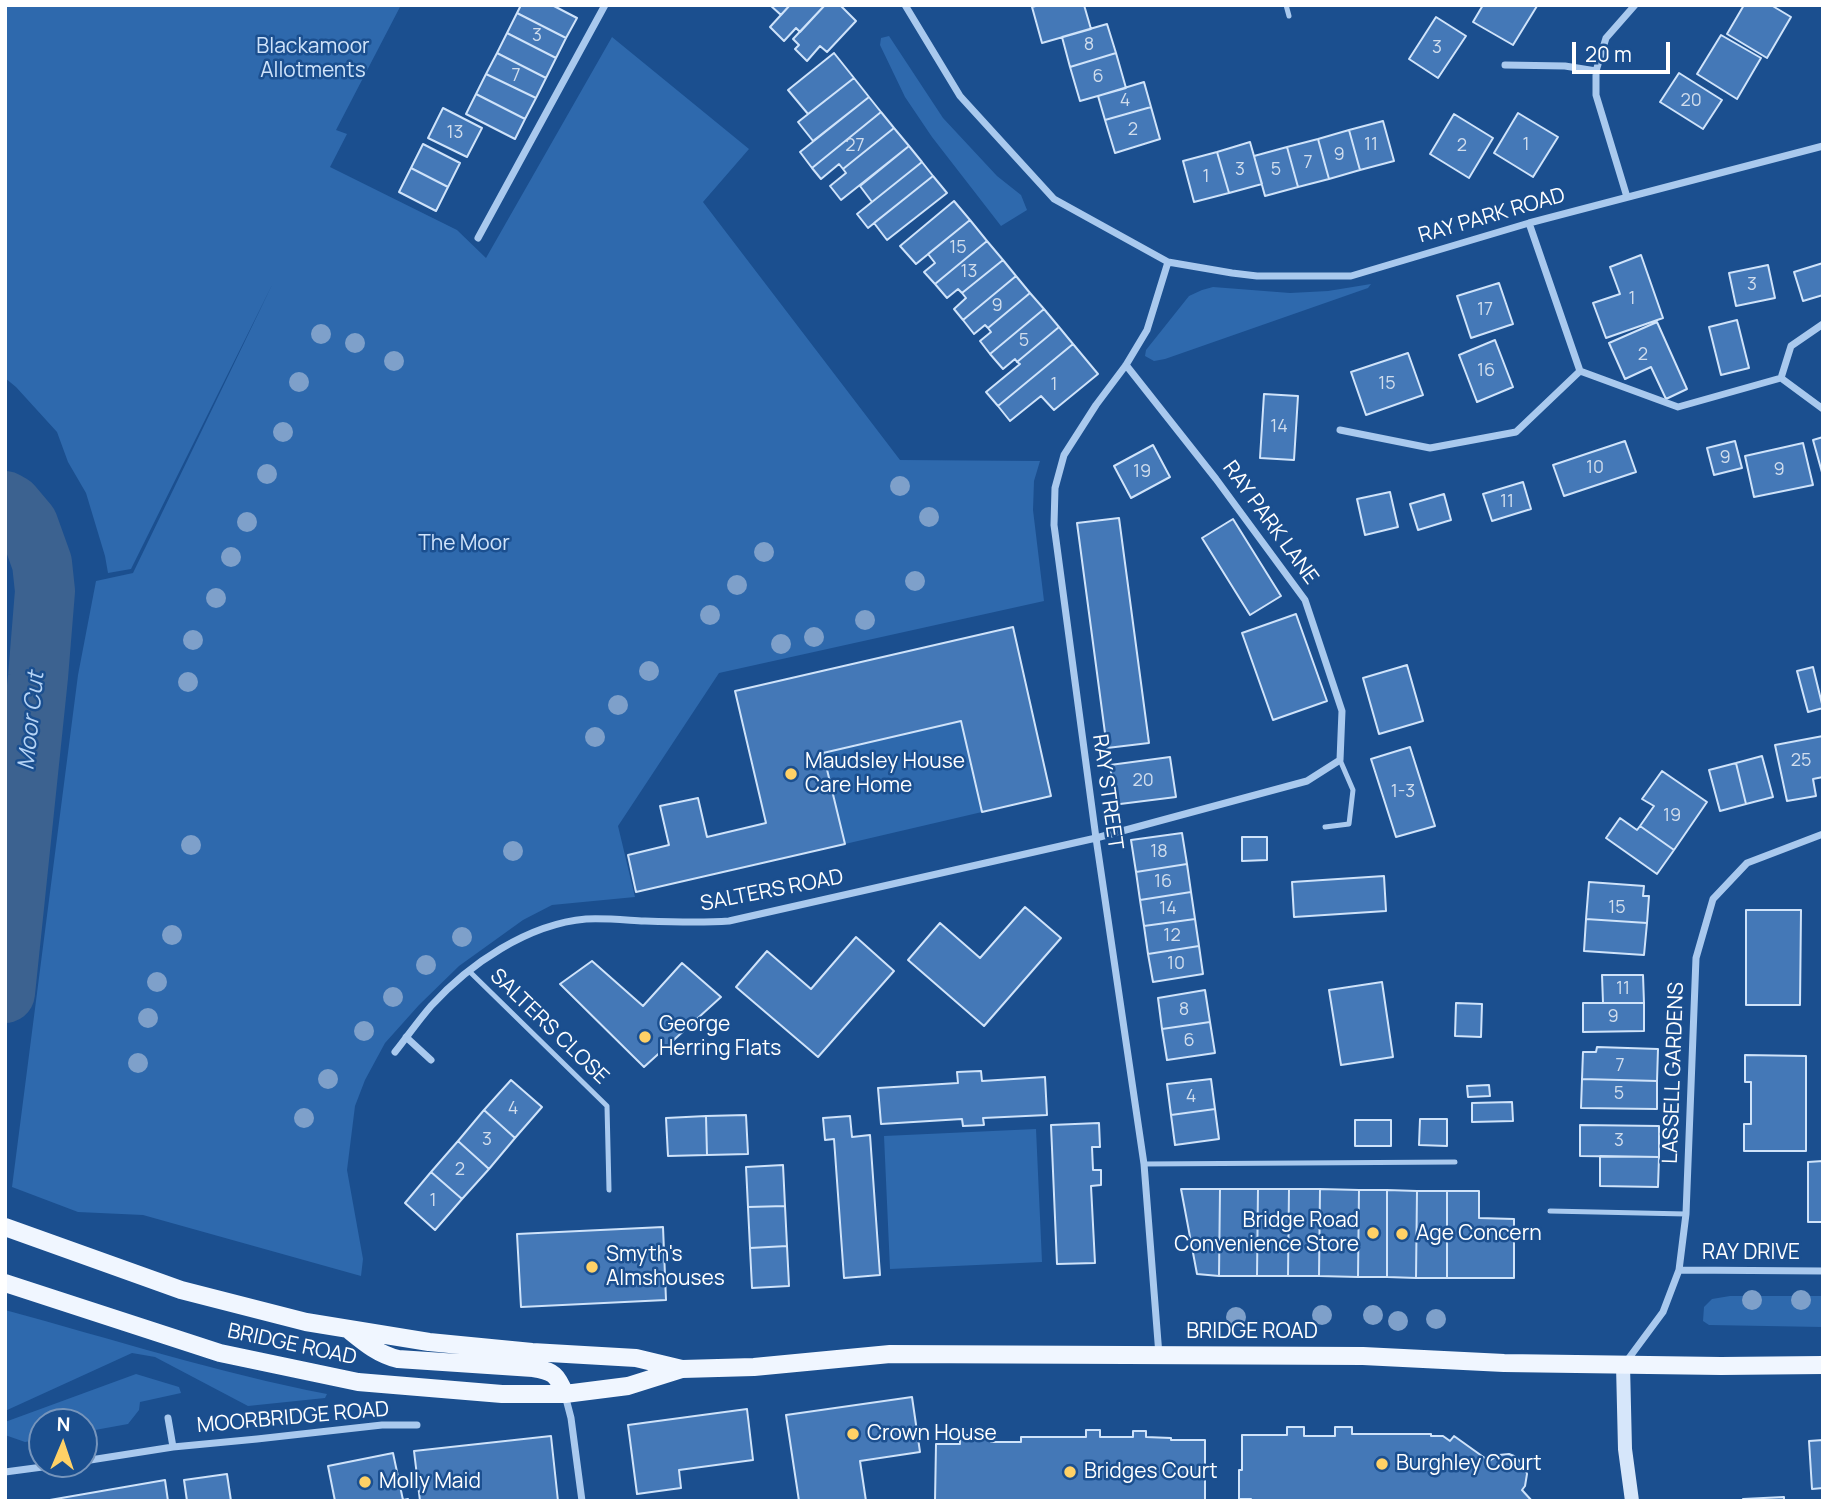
<!DOCTYPE html>
<style>
body{margin:0}
#map{position:relative;width:1828px;height:1506px;overflow:hidden;background:#1b4f8f;font-family:Manrope,sans-serif}
canvas{display:block}
.frame{position:absolute;inset:0;border:7px solid #fff;pointer-events:none}
.north{position:absolute;left:28px;top:1408px;width:70px;height:70px;box-sizing:border-box;background:#1b4f8f;border:2px solid #7695bc;border-radius:50%;rotate:2deg;font-size:19px;font-weight:700;line-height:28px;text-align:center;color:#fff}
.north::after{content:'';display:block;margin:auto;width:24px;height:32px;background:#ffd166;clip-path:polygon(50% 0,100% 100%,50% 72%,0 100%)}
.scale{position:absolute;left:1572px;top:42px;width:98px;height:32px;box-sizing:border-box;border:4px solid #fff;border-top:0;padding-left:9px;font-size:21px;line-height:24px;white-space:nowrap;color:#fff;-webkit-text-stroke:5px #1b4f8f;paint-order:stroke}
</style>
<div id="map">
<canvas width="1828" height="1506"></canvas>
<div class="frame"></div>
<div class="north">N</div>
<div class="scale">20 m</div>
</div>
<script>
const ctx = document.querySelector('canvas').getContext('2d');
ctx.lineJoin = 'round';
function fill(path, color) {
  ctx.fillStyle = color;
  ctx.fill(path, 'evenodd');
}
function strokePath(path, color, width, dash) {
  ctx.strokeStyle = color;
  ctx.lineWidth = width;
  ctx.lineCap = dash ? 'butt' : 'round';
  ctx.setLineDash(dash || []);
  ctx.stroke(path);
}
function write(font, color, halo, rows, align = 'center') {
  ctx.font = font + ' Manrope,sans-serif';
  ctx.lineWidth = 5;
  ctx.setLineDash([]);
  ctx.textBaseline = 'middle';
  ctx.strokeStyle = halo;
  ctx.fillStyle = color;
  for (const [text, x, y, turn = 0] of rows) {
    ctx.save();
    ctx.translate(x, y);
    ctx.rotate((+turn || 0) * Math.PI / 180);
    ctx.textAlign = isNaN(turn) ? turn : align;
    if (halo) ctx.strokeText(text, 0, 0);
    ctx.fillText(text, 0, 0);
    ctx.restore();
  }
}
fill(new Path2D(`
 M5,5H401L336,130L347,134L330,167L457,230L486,258L612,37L749,149L703,202L900,460L1040,461L1034,481L1033,510L1044,601L719,673L618,826L635,897L552,905L523,920L459,966L419,1005L385,1043L365,1080L355,1106L347,1170L363,1259L361,1276L143,1215L78,1212L12,1187L78,675L96,581L133,573L273,283L131,569L108,573L105,556L86,493L68,462L57,432L16,387L5,378Z
 M889,36L943,118L997,176L1021,195L1027,210L1001,226L932,137L905,97L880,45L881,38Z
 M1371,284L1368,288L1165,359L1154,361L1145,356L1146,350L1189,296L1202,290L1213,287L1290,293L1328,291Z
 M961,721L982,812L845,844L823,753Z
 M1036,1129L1042,1262L890,1269L884,1136Z
 M1730,1296H1823V1327L1709,1325L1703,1321L1704,1307L1712,1299Z
 M5,1310C112,1339 218,1373 327,1394L325,1398L248,1406L155,1357L132,1353L5,1411Z
 M136,1374L179,1387L181,1393L140,1402L139,1410L128,1424L84,1432V1422H42V1439L25,1442L5,1435V1422Z`), '#2e69ad');
strokePath(new Path2D(`
 M5,501L12,505L28,524L42,563L45,591L38,677L5,993`), '#3c6290', 60);
const building = new Path2D(`
 M521,5H552L577,18L566,38L517,13Z
 M770,5H790L781,15Z
 M790,5H825L800,32L796,28L784,41L770,27Z
 M825,5H840L856,21L827,52L820,46L807,61L795,49L799,45L793,39Z
 M1039,5H1084L1091,29L1042,43L1032,7Z
 M1483,5H1536L1537,6L1513,45L1473,22Z
 M1744,5H1771L1791,17L1767,58L1727,34Z
 M517,13L566,38L556,58L507,33Z
 M1436,17L1466,36L1438,78L1409,59Z
 M1107,24L1116,53L1070,67L1062,37Z
 M507,33L556,58L546,78L497,53Z
 M1721,35L1761,58L1737,99L1697,74Z
 M497,53L546,78L536,98L486,74Z
 M834,53L854,78L808,114L788,90Z
 M1116,53L1126,88L1080,101L1070,67Z
 M1679,73L1722,100L1703,129L1660,102Z
 M486,74L536,98L525,119L476,94Z
 M854,78L869,97L813,141L798,122Z
 M1144,82L1151,107L1105,120L1098,96Z
 M476,94L525,119L515,139L466,114Z
 M869,97L881,112L812,168L800,152Z
 M1151,107L1160,139L1115,153L1105,120Z
 M443,108L482,128L467,157L428,138Z
 M881,112L894,128L843,169L839,164L821,179L812,168Z
 M1518,113L1558,137L1533,177L1494,153Z
 M1454,114L1493,138L1469,178L1430,154Z
 M1383,121L1394,161L1360,170L1349,130Z
 M894,128L909,146L841,200L830,186L846,173L843,169Z
 M1349,130L1360,170L1329,179L1318,139Z
 M1318,139L1329,179L1298,187L1287,147Z
 M1250,142L1262,184L1229,193L1217,152Z
 M423,144L460,163L448,187L411,168Z
 M909,146L922,162L872,202L860,186Z
 M1287,147L1298,187L1265,196L1254,156Z
 M1217,152L1229,193L1194,202L1183,161Z
 M922,162L933,176L868,228L857,214Z
 M411,168L448,187L436,211L399,192Z
 M933,176L947,193L887,240L874,223Z
 M954,201L970,220L916,264L900,246Z
 M970,220L987,241L935,284L924,272L935,263L928,254Z
 M987,241L1003,260L962,293L958,289L947,298L935,284Z
 M1641,255L1663,318L1606,338L1593,303L1620,294L1610,267Z
 M1003,260L1016,276L963,320L954,309L966,298L962,293Z
 M1823,263V295L1803,301L1794,272Z
 M1768,265L1775,298L1736,306L1729,273Z
 M1016,276L1030,293L988,328L985,325L974,334L963,320Z
 M1499,283L1513,324L1471,338L1457,296Z
 M1030,293L1044,309L990,354L980,341L991,332L988,328Z
 M1044,309L1059,327L1017,362L1015,359L1003,369L990,354Z
 M1737,320L1749,368L1721,375L1709,327Z
 M1657,322L1687,389L1666,399L1651,367L1625,379L1609,343Z
 M1059,327L1073,344L998,406L986,392L1020,364L1017,362Z
 M1495,340L1513,387L1477,402L1459,355Z
 M1073,344L1098,374L1054,410L1041,396L1010,421L998,406Z
 M1408,353L1423,395L1366,415L1351,372Z
 M1264,394L1298,396L1294,460L1260,458Z
 M1823,437V476L1813,440Z
 M1625,441L1636,472L1564,496L1553,465Z
 M1735,441L1742,468L1714,475L1707,448Z
 M1803,443L1813,485L1754,497L1745,456Z
 M1153,445L1170,477L1131,498L1114,466Z
 M1523,482L1531,509L1492,521L1483,494Z
 M1390,492L1398,527L1365,535L1357,499Z
 M1444,494L1451,520L1418,530L1410,504Z
 M1119,518L1149,743L1107,748L1077,523Z
 M1233,519L1281,596L1250,615L1202,538Z
 M1296,614L1327,701L1273,720L1242,633Z
 M1013,627L1051,796L982,812L961,721L823,753L845,844L636,892L628,855L669,845L660,806L698,798L707,837L766,823L735,691Z
 M1407,665L1423,721L1379,734L1363,678Z
 M1813,667L1823,708L1808,712L1797,671Z
 M1823,736V777L1813,779L1816,796L1787,801L1775,745Z
 M1410,747L1435,826L1396,837L1371,759Z
 M1762,756L1773,797L1746,804L1736,763Z
 M1170,757L1176,797L1120,804L1115,801L1110,765Z
 M1736,763L1746,804L1720,811L1709,770Z
 M1662,771L1707,802L1674,850L1640,826L1654,806L1642,799Z
 M1620,818L1637,830L1640,826L1674,850L1657,874L1606,838Z
 M1182,833L1187,864L1136,872L1131,840Z
 M1242,837H1267V860L1242,861Z
 M1187,864L1191,892L1140,900L1136,872Z
 M1384,876L1386,911L1294,917L1292,882Z
 M1589,882L1644,886L1643,896H1649L1647,923L1586,919Z
 M1191,892L1195,919L1144,926L1140,900Z
 M1025,907L1061,938L984,1026L908,960L940,923L980,958Z
 M1746,910H1801L1800,1005H1746Z
 M1195,919L1199,946L1148,954L1144,926Z
 M1586,919L1647,923L1644,955L1584,951Z
 M856,937L894,971L818,1057L736,987L767,951L811,989Z
 M1199,946L1203,974L1153,982L1148,954Z
 M592,961L643,1006L682,963L721,997L644,1067L560,984Z
 M1602,975H1643L1644,1003H1603Z
 M1382,982L1393,1057L1341,1065L1329,990Z
 M1205,990L1210,1022L1162,1029L1158,998Z
 M1456,1003L1482,1004L1481,1037L1455,1036Z
 M1583,1003H1644V1031L1583,1032Z
 M1210,1022L1215,1053L1167,1060L1162,1029Z
 M1597,1047L1658,1049L1657,1081L1582,1079L1583,1052H1596Z
 M1745,1055L1806,1056V1151H1744V1124H1751V1082H1745Z
 M981,1071L982,1081L1045,1077L1047,1115L983,1118L984,1125L963,1126L962,1119L881,1124L878,1088L958,1083L957,1072Z
 M1211,1079L1215,1109L1171,1115L1167,1084Z
 M1582,1079L1657,1081V1109L1581,1108Z
 M511,1080L542,1107L515,1138L484,1110Z
 M1489,1085L1490,1096L1468,1097L1467,1086Z
 M1512,1102L1513,1121L1472,1122V1103Z
 M1215,1109L1219,1139L1175,1145L1171,1115Z
 M484,1110L515,1138L489,1169L458,1141Z
 M746,1115L748,1154L707,1155L706,1116Z
 M706,1116L707,1155L668,1156L666,1118Z
 M850,1116L852,1137L870,1135L880,1275L844,1278L834,1139L825,1140L823,1118Z
 M1420,1119H1447V1146L1419,1145Z
 M1355,1120H1391V1146H1355Z
 M1099,1123L1100,1147H1092L1093,1170H1101V1185L1091,1186L1095,1263L1057,1264L1051,1125Z
 M1580,1125L1659,1126V1157L1580,1156Z
 M458,1141L489,1169L462,1199L431,1172Z
 M1600,1156L1659,1157L1658,1187L1600,1186Z
 M1823,1161V1222H1808V1162Z
 M783,1165L785,1206L748,1207L746,1167Z
 M431,1172L462,1199L435,1230L405,1203Z
 M1181,1189H1220L1219,1276L1197,1274Z
 M1220,1189H1258L1257,1276H1219Z
 M1258,1189H1289L1288,1276H1257Z
 M1289,1189H1320L1319,1276H1288Z
 M1320,1189L1359,1190L1358,1277L1319,1276Z
 M1359,1190H1387V1277H1358Z
 M1387,1190L1417,1191L1416,1278L1387,1277Z
 M1417,1191H1447V1278H1416Z
 M1447,1191H1479V1218L1514,1219V1278H1447Z
 M785,1206L787,1246L750,1248L748,1207Z
 M663,1227L666,1300L521,1307L517,1234Z
 M787,1246L789,1286L752,1288L750,1248Z
 M912,1397L920,1452L860,1461L866,1501H799L786,1415Z
 M747,1409L753,1460L679,1470L681,1488L637,1494L628,1425Z
 M1287,1427H1304V1436H1335V1427H1352V1434H1431V1436H1443L1450,1441L1454,1436L1489,1461L1499,1455L1509,1454L1514,1456L1525,1466L1527,1474L1525,1486L1522,1490L1532,1501H1251V1499H1239V1470H1242V1435H1287Z
 M1086,1430H1100V1437H1133V1431H1146V1437L1171,1438V1440H1205V1501H935L936,1444H960V1435H991V1442H1021V1437H1086Z
 M551,1436L558,1501H420L414,1451Z
 M1823,1440V1488L1812,1489L1809,1441Z
 M393,1453L403,1500L408,1499L409,1501H335L328,1466Z
 M227,1474L231,1501H187L184,1480Z
 M165,1480L168,1501H44Z
 M1784,1497V1501H1743V1499Z`);
fill(building, '#4478b7');
strokePath(building, '#cfe3fa', 2);
strokePath(new Path2D(`
 M1286,5L1289,16
 M1325,827L1349,824L1353,790L1340,760
 M469,971L607,1106L609,1190
 M1144,1164L1455,1162
 M1550,1211L1686,1214`), '#a9c9ee', 5);
strokePath(new Path2D(`
 M905,5L960,96L1054,199L1168,262L1232,273L1257,276H1351L1529,223L1823,146
 M1505,65L1565,66L1596,71
 M1627,197L1596,95V71L1606,38L1635,5
 M478,238L605,5
 M1823,324L1791,346L1781,378L1823,409
 M1580,371L1678,407L1781,378
 M1340,430L1430,448L1516,432L1580,371L1529,223
 M406,1037L431,1060
 M395,1052C407,1037 418,1021 431,1006C469,964 528,924 586,919C605,918 625,920 644,921C673,922 701,923 729,921L1096,838L1307,781L1340,760L1342,711L1305,600L1216,479L1126,365
 M1679,1270L1823,1271
 M1159,1355L1144,1164L1096,838L1054,525L1055,488L1064,455L1096,405L1126,365L1147,330L1168,262
 M1626,1362L1663,1312L1679,1270L1686,1214L1696,958L1713,899L1747,863L1823,834
 M565,1395L571,1418L582,1501
 M168,1418L173,1447
 M84,1461L173,1447L257,1439L382,1425H417
 M5,1472L65,1464`), '#a9c9ee', 7);
strokePath(new Path2D(`
 M1623,1365L1625,1449L1632,1501`), '#d6e6fa', 14);
strokePath(new Path2D(`
 M5,1227L181,1290L306,1322L429,1342L532,1352L636,1358L682,1369L754,1367L890,1354L1363,1356L1504,1363L1721,1366L1823,1365
 M5,1283L220,1353L358,1382L502,1394H565L628,1386L682,1369
 M349,1330C365,1343 378,1354 398,1359L533,1368C554,1371 557,1375 565,1394`), '#f0f6ff', 18);
ctx.fillStyle = '#7ea0ca';
for (const [x, y] of [
 [321,334],
 [355,343],
 [394,361],
 [299,382],
 [283,432],
 [267,474],
 [900,486],
 [929,517],
 [247,522],
 [764,552],
 [231,557],
 [915,581],
 [737,585],
 [216,598],
 [710,615],
 [865,620],
 [814,637],
 [193,640],
 [781,644],
 [649,671],
 [188,682],
 [618,705],
 [595,737],
 [191,845],
 [513,851],
 [172,935],
 [462,937],
 [426,965],
 [157,982],
 [393,997],
 [148,1018],
 [364,1031],
 [138,1063],
 [328,1079],
 [304,1118],
 [1752,1300],
 [1801,1300],
 [1322,1315],
 [1373,1315],
 [1236,1317],
 [1436,1319],
 [1398,1321]
]) {
  ctx.beginPath();
  ctx.arc(x, y, 10, 0, 2 * Math.PI);
  ctx.fill();
}
for (const [x, y, r, color] of [
 [791,774,7,"#ffd166"],
 [645,1037,7,"#ffd166"],
 [1373,1233,7,"#ffd166"],
 [1402,1234,7,"#ffd166"],
 [592,1267,7,"#ffd166"],
 [853,1434,7,"#ffd166"],
 [1382,1464,7,"#ffd166"],
 [1070,1472,7,"#ffd166"],
 [365,1482,7,"#ffd166"]
]) {
  const dot = new Path2D();
  dot.arc(x, y, r, 0, 2 * Math.PI);
  ctx.fillStyle = color;
  ctx.fill(dot);
  strokePath(dot, '#1b4f8f', 2.5);
}
write('18px', '#d0dded', null, [
 ["3",537,36],
 ["8",1089,45],
 ["3",1437,48],
 ["7",516,76],
 ["6",1098,77],
 ["4",1125,101],
 ["20",1691,101],
 ["2",1133,130],
 ["13",455,133],
 ["11",1371,145],
 ["1",1526,145],
 ["27",855,146],
 ["2",1462,146],
 ["9",1339,155],
 ["7",1308,163],
 ["3",1240,170],
 ["5",1276,170],
 ["1",1206,177],
 ["15",958,248],
 ["13",969,272],
 ["3",1752,285],
 ["1",1632,299],
 ["9",997,306],
 ["17",1485,310],
 ["5",1024,341],
 ["2",1643,355],
 ["16",1486,371],
 ["15",1387,384],
 ["1",1054,385],
 ["14",1279,427],
 ["9",1725,458],
 ["10",1595,468],
 ["9",1779,470],
 ["19",1142,472],
 ["11",1507,502],
 ["25",1801,761],
 ["20",1143,781],
 ["1-3",1403,792],
 ["19",1672,816],
 ["18",1159,852],
 ["16",1163,882],
 ["15",1617,908],
 ["14",1168,909],
 ["12",1172,936],
 ["10",1176,964],
 ["11",1623,989],
 ["8",1184,1010],
 ["9",1613,1017],
 ["6",1189,1041],
 ["7",1620,1066],
 ["5",1619,1094],
 ["4",1191,1097],
 ["4",513,1109],
 ["3",487,1140],
 ["3",1619,1141],
 ["2",460,1170],
 ["1",433,1201]
]);
write('21px', '#cfe3fa', '#1b4f8f', [
 ["Blackamoor",313,47],
 ["Allotments",313,71],
 ["The Moor",464,544]
]);
write('21px', '#fff', '#1b4f8f', [
 ["RAY PARK ROAD",1492,216,-16],
 ["RAY PARK LANE",1270,523,54],
 ["RAY STREET",1107,792,82],
 ["SALTERS ROAD",772,891,-11],
 ["SALTERS CLOSE",549,1027,44],
 ["LASSELL GARDENS",1674,1073,-88],
 ["RAY DRIVE",1751,1253],
 ["BRIDGE ROAD",1252,1332],
 ["BRIDGE ROAD",292,1345,12],
 ["MOORBRIDGE ROAD",293,1418,-5]
]);
write('21px', '#fff', '#1b4f8f', [
 ["Maudsley House",805,762],
 ["Care Home",805,786],
 ["George",659,1025],
 ["Herring Flats",659,1049],
 ["Bridge Road",1359,1221,"right"],
 ["Convenience Store",1359,1245,"right"],
 ["Age Concern",1416,1234],
 ["Smyth's",606,1255],
 ["Almshouses",606,1279],
 ["Crown House",867,1434],
 ["Burghley Court",1396,1464],
 ["Bridges Court",1084,1472],
 ["Molly Maid",379,1482]
], 'left');
write('italic 23px', '#b5d3f5', '#1b4f8f', [
 ["Moor Cut",32,721,-84]
]);
</script>
